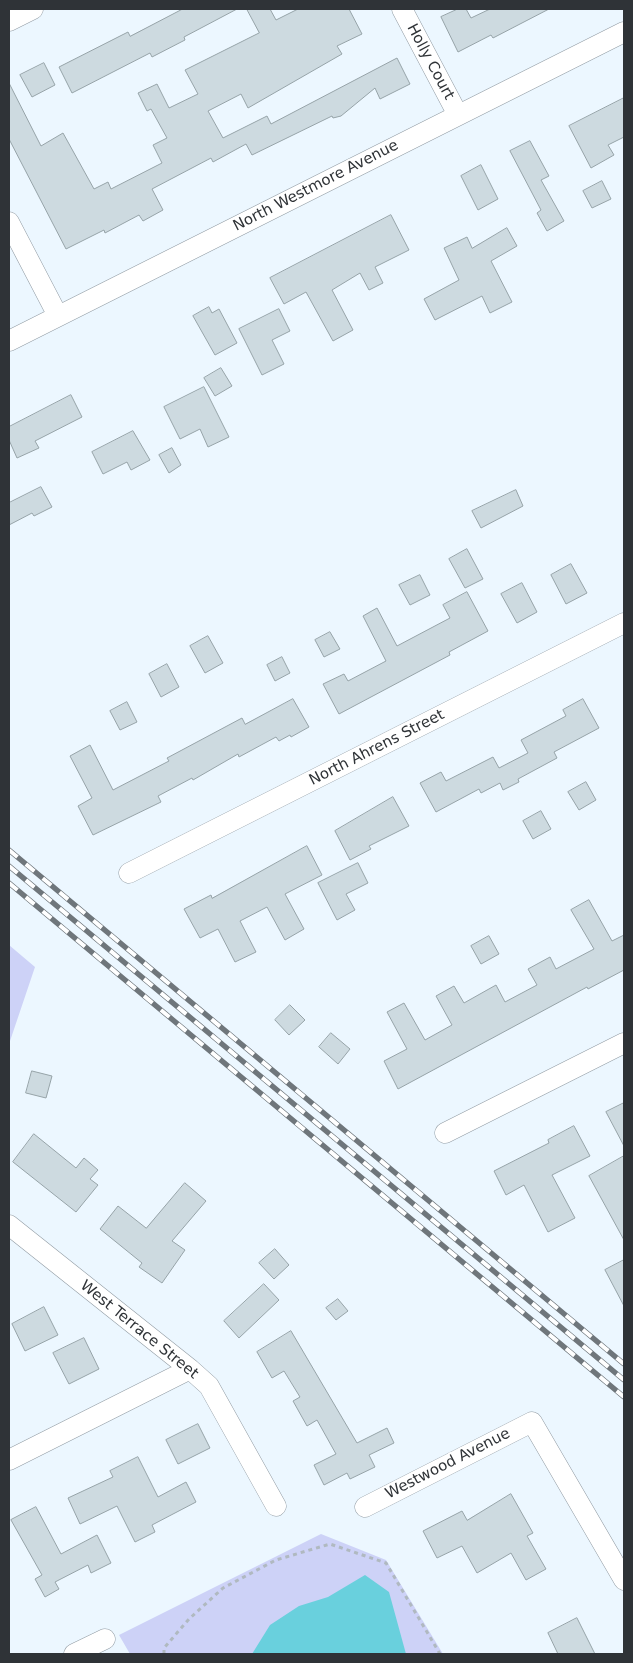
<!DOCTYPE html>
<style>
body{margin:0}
#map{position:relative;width:633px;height:1663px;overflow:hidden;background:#ecf7ff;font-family:"DejaVu Sans",sans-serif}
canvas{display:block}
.frame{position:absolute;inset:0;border:10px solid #2f3337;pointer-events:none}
</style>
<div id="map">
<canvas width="633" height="1663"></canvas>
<div class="frame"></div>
</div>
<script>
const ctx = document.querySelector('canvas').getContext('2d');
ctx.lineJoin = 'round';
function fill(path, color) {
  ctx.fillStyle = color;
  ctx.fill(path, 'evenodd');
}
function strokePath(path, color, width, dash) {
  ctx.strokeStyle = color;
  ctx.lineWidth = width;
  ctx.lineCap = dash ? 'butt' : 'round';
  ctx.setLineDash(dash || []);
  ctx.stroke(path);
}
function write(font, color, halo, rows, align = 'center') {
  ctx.font = font + ' "DejaVu Sans",sans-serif';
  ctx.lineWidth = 4;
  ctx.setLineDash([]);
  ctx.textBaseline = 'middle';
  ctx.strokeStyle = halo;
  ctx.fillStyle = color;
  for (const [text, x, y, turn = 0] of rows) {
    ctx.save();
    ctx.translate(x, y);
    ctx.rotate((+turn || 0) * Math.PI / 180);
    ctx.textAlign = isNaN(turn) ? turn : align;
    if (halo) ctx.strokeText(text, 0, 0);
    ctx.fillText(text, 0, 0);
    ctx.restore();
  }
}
fill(new Path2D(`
 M9,945L35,967L9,1044Z
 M321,1534L386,1560L443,1654H130L119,1635Z`), '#cdd2f7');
fill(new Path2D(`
 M365,1575L389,1592L406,1654H252L270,1625L299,1606L328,1597Z`), '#69d0dd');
const building = new Path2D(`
 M183,9H237L184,37L185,40L152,57L150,53L72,93L59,67L128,32L130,36Z
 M247,9H270L276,20L298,9H349L362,34L337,46L342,54L248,108L241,94L208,111L223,138L267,116L271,124L397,58L410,84L380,99L375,88L341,116L333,118L332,116L252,155L246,144L213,162L211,158L152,189L163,210L143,221L139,215L105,233L104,230L66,249L9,139V83L41,146L63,133L94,189L108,182L111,189L162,163L153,145L167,138L151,109L147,111L138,93L157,84L169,108L198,94L185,70L259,33Z
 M458,9H466L471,18L490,9H549L493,38L491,35L458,52L441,17Z
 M44,63L55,85L32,97L20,75Z
 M624,98V137L608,145L614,155L591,168L569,126Z
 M530,141L549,176L541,180L564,221L547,231L537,213L541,210L510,151Z
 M481,165L498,199L478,210L461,176Z
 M602,181L611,199L592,208L583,191Z
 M391,215L409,250L375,267L383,283L369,290L360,273L332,290L353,330L333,341L306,292L284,304L270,278Z
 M507,228L517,246L491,261L512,302L490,313L482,296L435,320L424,299L459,280L444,248L467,237L472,248Z
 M209,307L212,313L219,309L237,343L215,355L193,316Z
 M279,309L290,331L272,340L284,364L262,375L239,329Z
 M221,368L232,386L215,396L204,378Z
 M204,387L229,437L208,447L200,429L180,439L164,407Z
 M71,395L82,417L35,441L39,448L17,458L9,440V427Z
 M133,431L150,460L131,470L127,462L103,474L92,452Z
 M172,448L181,465L169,473L159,455Z
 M41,487L52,507L34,516L32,513L9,525V503Z
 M516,490L523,506L481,528L472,511Z
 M467,549L483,579L465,588L449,559Z
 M571,564L587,593L566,604L551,575Z
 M420,575L430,595L410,605L399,585Z
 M522,583L537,612L517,623L501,594Z
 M467,592L488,631L449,652L450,655L339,714L323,684L344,674L348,681L386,661L363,616L377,608L397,646L450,618L443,605Z
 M330,632L340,649L324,657L315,640Z
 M208,636L223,663L205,673L190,646Z
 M282,657L290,673L275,681L267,665Z
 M167,664L179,687L161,697L149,674Z
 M293,699L309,727L291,737L290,735L279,741L276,737L239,757L238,754L193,780L192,778L158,796L161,802L93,835L78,806L92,798L70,756L90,745L113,790L169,761L167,758L242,718L245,724Z
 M583,699L599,728L554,752L557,758L518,779L519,782L503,790L500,783L481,793L479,789L436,812L420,783L441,772L446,781L493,757L499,768L528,753L521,740L566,716L563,710Z
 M127,702L137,722L120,730L110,711Z
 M586,782L596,800L579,810L568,792Z
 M393,797L409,826L369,846L371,849L350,860L335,831Z
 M541,811L551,829L533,839L523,821Z
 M307,846L322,875L285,894L304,929L285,940L267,907L240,921L256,952L235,962L218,929L200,938L184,909L211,895L212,898Z
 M358,863L368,883L346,894L355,910L337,920L318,883Z
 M589,900L612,941L624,935V970L588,989L587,987L398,1089L384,1061L407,1049L387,1012L404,1003L425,1040L452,1025L436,996L454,986L464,1003L496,985L505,1002L537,985L528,969L550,957L556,969L594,949L571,910Z
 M489,936L499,954L481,964L471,946Z
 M290,1005L305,1020L289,1035L275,1020Z
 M331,1033L350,1049L338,1064L319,1047Z
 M32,1071L52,1076L46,1098L26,1093Z
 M624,1103V1146L606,1112Z
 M574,1126L590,1156L552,1175L575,1218L548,1232L524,1185L506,1195L494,1171L549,1143L548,1140Z
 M34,1134L76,1168L84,1158L98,1170L90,1179L98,1185L76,1212L13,1162Z
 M624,1156V1240L589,1176Z
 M185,1183L206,1201L172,1241L185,1250L162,1283L139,1267L142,1263L100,1229L118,1206L146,1228Z
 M275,1249L289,1265L274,1279L259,1263Z
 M624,1260V1306L605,1270Z
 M264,1284L279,1300L239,1338L224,1321Z
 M338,1299L348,1311L336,1320L326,1308Z
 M44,1307L58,1335L25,1351L12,1324Z
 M291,1331L357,1443L387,1428L394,1443L369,1455L375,1467L350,1479L347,1473L324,1485L314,1465L336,1454L317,1420L307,1426L293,1401L300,1397L284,1371L272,1378L257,1352Z
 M84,1338L99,1369L69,1384L53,1353Z
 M198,1424L210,1448L178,1464L166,1440Z
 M138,1457L158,1497L186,1482L196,1502L152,1525L155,1532L135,1542L117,1506L80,1524L68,1498L113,1477L110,1471Z
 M511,1494L533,1533L527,1536L546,1569L526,1580L511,1553L477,1573L462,1546L437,1558L423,1531L462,1511L467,1520Z
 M36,1507L61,1554L97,1535L111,1563L91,1573L88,1565L55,1582L59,1589L45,1597L35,1579L42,1575L11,1520Z
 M577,1618L595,1654H558L548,1633Z`);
fill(building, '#cddae0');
strokePath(building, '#96a3a8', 1);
const street = new Path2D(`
 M402,9L458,115
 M9,21L33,9
 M9,222L58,316
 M9,341L624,32
 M129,873L624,623
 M445,1133L624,1043
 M9,1225L190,1369L209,1386L276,1506
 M9,1460L190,1369
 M365,1507L532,1422L624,1580
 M74,1654L105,1639`);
strokePath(street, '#919ba3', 21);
strokePath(new Path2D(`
 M164,1654V1648L189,1619L223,1588L276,1560L330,1544L386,1563L440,1654`), '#b0b9c0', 3, [4, 4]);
strokePath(street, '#fff', 20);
const rail = new Path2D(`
 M9,850L624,1364
 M9,866L624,1380
 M9,883L624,1397`);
strokePath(rail, '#6f767b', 5.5);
strokePath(rail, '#fff', 4, [11]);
write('15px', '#2f3337', '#fff', [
 ["Holly Court",430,62,62],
 ["North Westmore Avenue",316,186,-27],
 ["North Ahrens Street",377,748,-27],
 ["West Terrace Street",139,1330,39],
 ["Westwood Avenue",448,1464,-27]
]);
</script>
